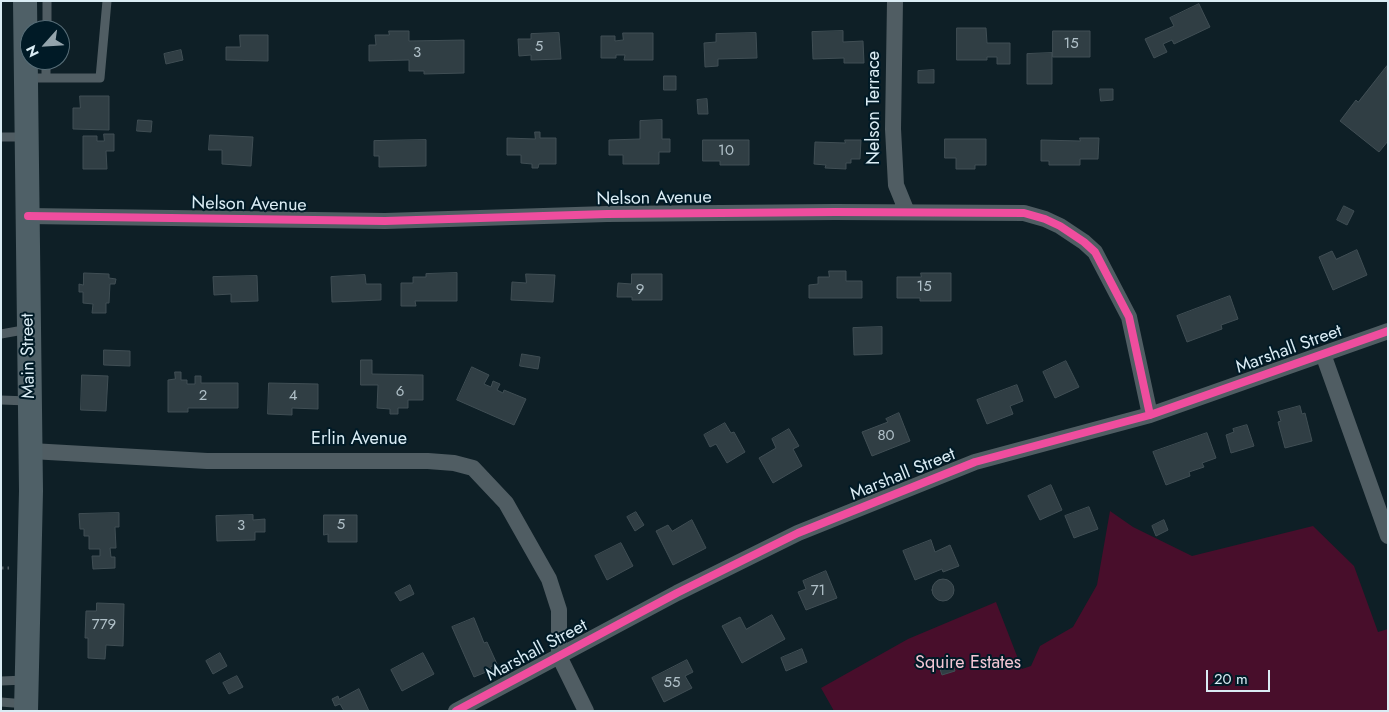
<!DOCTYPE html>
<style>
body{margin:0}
#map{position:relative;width:1389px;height:712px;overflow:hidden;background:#0e1f26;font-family:Jost,sans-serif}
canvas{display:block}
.frame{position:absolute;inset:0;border:2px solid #daecf4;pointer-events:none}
.north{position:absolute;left:20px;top:20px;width:50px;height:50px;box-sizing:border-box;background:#001a26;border:1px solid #576e78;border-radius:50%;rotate:244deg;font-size:14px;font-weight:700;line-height:20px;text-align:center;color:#daecf4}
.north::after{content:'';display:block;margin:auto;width:18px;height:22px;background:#93a4ac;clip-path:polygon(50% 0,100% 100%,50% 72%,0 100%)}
.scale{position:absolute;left:1206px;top:670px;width:64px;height:22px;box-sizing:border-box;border:2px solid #daecf4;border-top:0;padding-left:6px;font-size:15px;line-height:18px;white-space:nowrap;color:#daecf4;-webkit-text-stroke:4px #001a26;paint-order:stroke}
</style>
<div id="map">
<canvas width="1389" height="712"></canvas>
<div class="frame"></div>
<div class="north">N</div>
<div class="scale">20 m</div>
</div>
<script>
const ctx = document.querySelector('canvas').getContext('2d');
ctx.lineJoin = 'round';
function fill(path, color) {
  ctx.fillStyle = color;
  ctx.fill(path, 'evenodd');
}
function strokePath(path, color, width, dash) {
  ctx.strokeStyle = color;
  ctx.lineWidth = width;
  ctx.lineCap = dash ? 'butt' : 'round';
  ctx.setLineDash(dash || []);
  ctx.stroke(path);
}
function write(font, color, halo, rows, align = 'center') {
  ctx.font = font + ' Jost,sans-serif';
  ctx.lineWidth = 4;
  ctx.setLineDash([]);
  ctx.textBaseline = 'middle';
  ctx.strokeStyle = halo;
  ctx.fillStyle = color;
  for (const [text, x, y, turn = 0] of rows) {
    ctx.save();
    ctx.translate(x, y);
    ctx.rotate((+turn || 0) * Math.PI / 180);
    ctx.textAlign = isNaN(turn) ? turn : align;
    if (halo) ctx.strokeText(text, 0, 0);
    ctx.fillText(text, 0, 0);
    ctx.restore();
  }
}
fill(new Path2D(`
 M1110,511L1133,527L1192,556L1313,526L1354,566L1378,632L1388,629V711H834L821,688L908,639L996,602L1022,669L1031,666L1040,646L1073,627L1097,585Z`), '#480e2b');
const building = new Path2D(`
 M1199,4L1210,27L1174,44L1172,40L1163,44L1167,52L1154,58L1145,39L1174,26L1170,18Z
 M957,28H986L987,43H1010V64H997V57H987V60H957Z
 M389,31H409V41L464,40V73L424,74V71H409V60L369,61V45H376L375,35H389Z
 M843,31V42L863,41L864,63H844V58L813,59L812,32Z
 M1053,31H1090V57H1053Z
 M559,33L561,59L531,60V55L519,56L518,39H531V34Z
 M623,33H653V60H624L625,55H616V58H601V36H615V41L623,40Z
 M756,33L757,58L718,59V66L705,67L704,43L716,42V34Z
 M240,35H268V61L226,60V47H240Z
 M181,50L183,60L166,64L164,54Z
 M1052,53V84H1027V54Z
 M1387,66L1388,141L1379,152L1340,121L1356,100L1358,102Z
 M934,70V83H918V71Z
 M664,76H676V90H664Z
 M1100,89H1113V100L1101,101Z
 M80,96H109V130L73,129V108H80Z
 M707,99L708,114H698L697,100Z
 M138,120L152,121L151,132L137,131Z
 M662,120V139H670V152H659V164H623V155H609V140L640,139V121Z
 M535,132H540V138H556V164H539L538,168H532V164L521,163V155H507V138L535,139Z
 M104,134H114V151H106L107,169H83V136H97V141H104Z
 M210,135L253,137L251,166L222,164V150H209Z
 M1080,138H1099L1098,159H1080V165H1049V161H1041V140L1080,141Z
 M945,139H986V165H975V169H956V158H945Z
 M426,140V166L379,167V156H374V141Z
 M703,140H749V165H720V161H703Z
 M845,140H861L860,159H851V163H846V169L825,168L826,165L814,164L815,142L845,143Z
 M1344,206L1354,211L1347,225L1337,220Z
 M1357,250L1367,275L1333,290L1319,257L1332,251L1336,259Z
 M829,271H846V281H862V298H809V285L818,284V277H829Z
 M84,273L109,274V278L116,279L115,284H110L109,303H106V313H92L93,304L83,303V292H79V284L83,285Z
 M457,273V301H415L416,306H401V283H413V277H426V274Z
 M921,273H951V301H920V298H897V277H921Z
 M526,274L555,275L553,302L511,300L512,282L526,283Z
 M632,274H662V300H632V297H617L618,283L631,284Z
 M365,275L366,284H381V300L332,302L331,277Z
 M257,276L258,301L231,302V294L214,295L213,277Z
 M1230,296L1238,319L1221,325L1222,329L1187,342L1177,316Z
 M882,327V354L854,355L853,328Z
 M104,350L130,351V366L104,365Z
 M522,354L540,357L538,369L520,366Z
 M361,360H372V374L423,375V400H408V408H398V414H390V409L377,408L378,385H361Z
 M1066,361L1079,387L1055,398L1043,372Z
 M472,367L489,375L484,384L491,387L493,381L500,384L497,390L503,393L504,390L526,399L514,425L457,400Z
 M175,372H181V380H187V384H195V376H201V383H238V408H188V412H168V380L175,379Z
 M82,375L108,376L106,411L81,410Z
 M269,383L318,384V409L292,408V415L268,414Z
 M1017,385L1023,401L1010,406L1013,414L987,424L977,400Z
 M1300,406L1302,414L1305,413L1312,441L1285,448L1278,422L1281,421L1278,412Z
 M899,413L910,441L872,456L862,432L888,422L886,419Z
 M725,423L731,433L734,432L745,452L727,463L716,444L710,447L704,435Z
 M1247,425L1254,446L1231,453L1226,435L1234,432L1233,429Z
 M789,429L799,446L793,449L802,466L773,483L759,458L776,448L772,439Z
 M1207,433L1216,458L1202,463L1204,467L1189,472L1190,476L1166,485L1153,452Z
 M1051,485L1062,510L1040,520L1028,496Z
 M1089,507L1098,529L1074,538L1065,516Z
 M636,512L644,525L635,531L627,517Z
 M119,513V527H115L116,548H110L111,557H115V568L93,569L92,556H100V549H89V536H84V529H80L79,514Z
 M253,515V520L265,519V532H255V540L217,541L216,516Z
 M324,515H357V542H328V534L324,535Z
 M692,520L706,548L673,565L656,531L668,525L672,531Z
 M1164,520L1168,530L1156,536L1152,526Z
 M931,540L935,552L950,545L959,566L943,572L942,569L915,580L903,551Z
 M621,543L633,566L607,580L595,556Z
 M826,571L837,598L806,610L798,592L806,589L803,581Z
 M932 590a11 11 0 1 1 22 0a11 11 0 1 1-22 0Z
 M410,585L414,594L400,601L395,593Z
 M97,603L124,604L123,646L106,645L105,659L88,658V638H85L86,611H96Z
 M772,615L785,639L742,663L722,626L740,617L746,629Z
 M474,618L484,643L487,642L497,664L490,667L491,670L474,677L452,627Z
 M802,649L807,662L786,671L781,658Z
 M220,653L227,666L213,674L206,661Z
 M423,653L434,674L402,691L391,670Z
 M951,659L955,671L942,675L938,663Z
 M687,660L693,672L685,676L692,688L664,702L652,678Z
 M237,676L243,687L229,694L223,683Z
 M359,689L369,711H344L340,704L335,706L332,699L338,696L339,699Z`);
fill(building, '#303e44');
strokePath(building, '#404e54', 1);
strokePath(new Path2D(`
 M1,568H9`), '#4f5a60', 3, [2.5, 4]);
strokePath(new Path2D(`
 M47,30V1
 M27,78H100L107,1
 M46,78V60
 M1,137H27
 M1,334L29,329
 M1,400L28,401
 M1,681L26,680
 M1,702L26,704`), '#505d63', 9);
strokePath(new Path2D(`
 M895,1L893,129L896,185L907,212
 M28,216L385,221L607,214L835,212L1024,213L1045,219L1060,226L1084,242L1095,252L1129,317L1150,415
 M1323,354L1388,536
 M31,451L207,461H428L454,463L473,468L506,503L549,579L559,610V656L586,711
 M456,711L677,593L798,533L975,462L1150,415L1388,331`), '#505d63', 16);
strokePath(new Path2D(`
 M25,1L31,491L26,711`), '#4f6067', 24);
strokePath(new Path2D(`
 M28,216L385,221L607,214L835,212L1024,213L1045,219L1060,226L1084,242L1095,252L1129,317L1150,415
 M456,711L677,593L798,533L975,462L1150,415L1388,331`), '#ef4d9e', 8);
write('15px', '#b0c0c8', null, [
 ["15",1071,44],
 ["5",539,47],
 ["3",417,53],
 ["10",726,151],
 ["15",924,287],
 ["9",640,290],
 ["6",400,392],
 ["2",203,396],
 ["4",293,396],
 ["80",886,436],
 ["5",341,525],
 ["3",241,526],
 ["71",818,591],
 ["779",104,625],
 ["55",672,683]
]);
write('18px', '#daecf4', '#001a26', [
 ["Nelson Terrace",875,108,-90],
 ["Nelson Avenue",654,199,-1],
 ["Nelson Avenue",249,205,1],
 ["Marshall Street",1289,350,-20],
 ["Main Street",29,356,-91],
 ["Erlin Avenue",359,440],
 ["Marshall Street",903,475,-22],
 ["Marshall Street",537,651,-28]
]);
write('18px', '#f3c6d4', '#001a26', [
 ["Squire Estates",968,664]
]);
</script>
